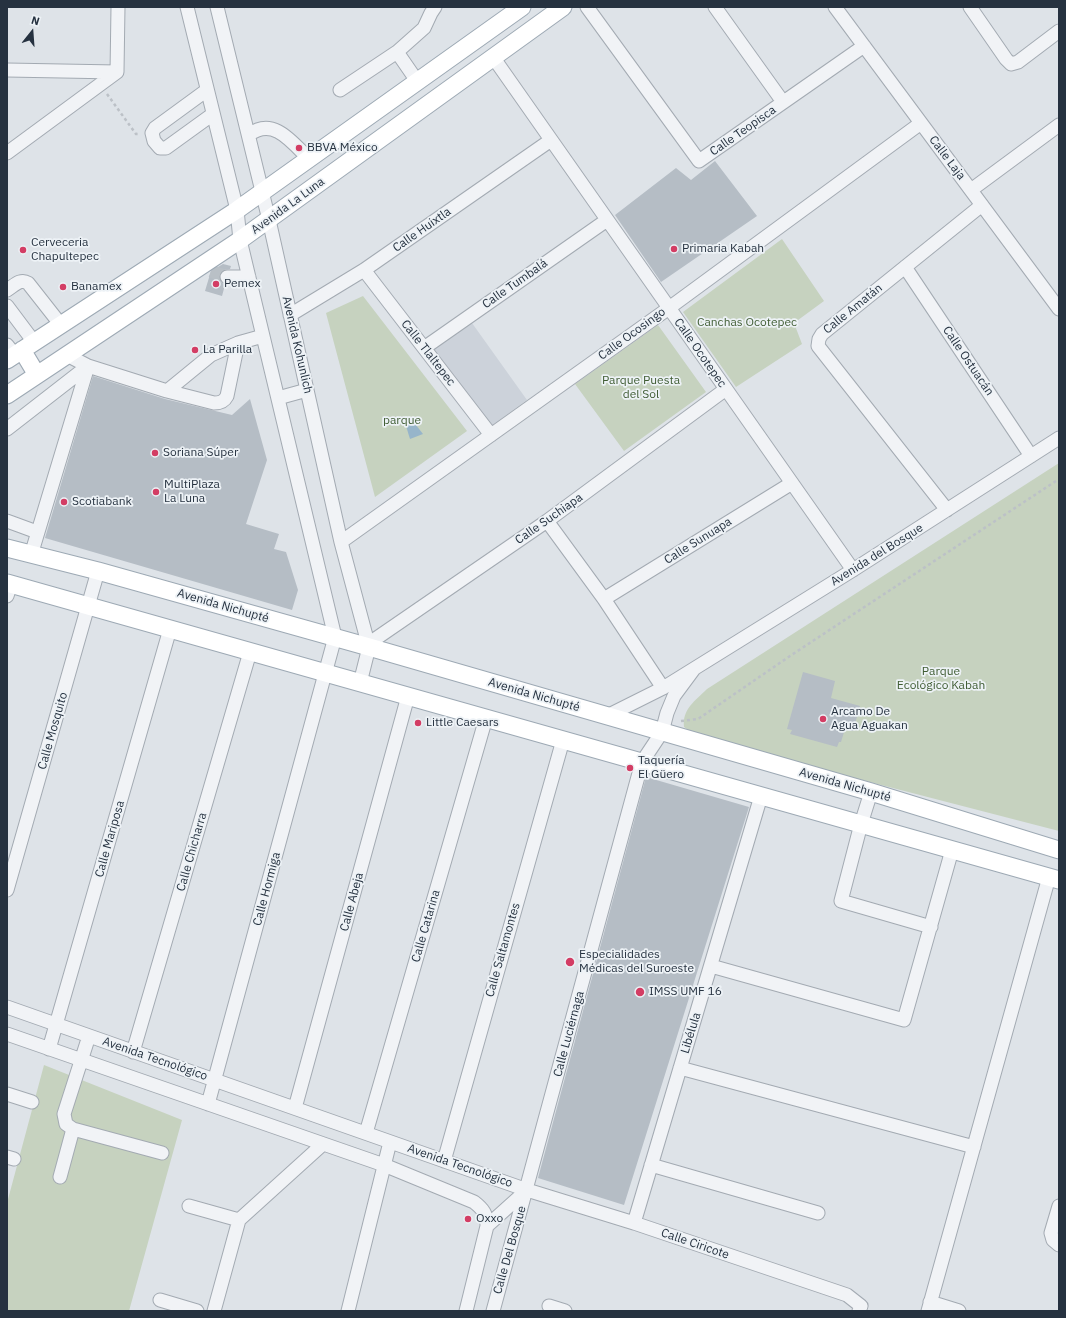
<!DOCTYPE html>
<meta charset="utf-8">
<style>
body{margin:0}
#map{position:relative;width:1066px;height:1318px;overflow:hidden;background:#dee3e8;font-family:"IBM Plex Sans",sans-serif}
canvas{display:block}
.frame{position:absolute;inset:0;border:8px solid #263240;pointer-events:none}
.north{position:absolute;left:12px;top:12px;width:40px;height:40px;-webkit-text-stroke:3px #edf2f6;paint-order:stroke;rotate:17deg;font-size:11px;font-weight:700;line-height:16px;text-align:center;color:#263240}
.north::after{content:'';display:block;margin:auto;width:14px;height:18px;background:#263240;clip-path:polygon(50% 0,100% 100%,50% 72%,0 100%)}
</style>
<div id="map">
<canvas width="1066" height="1318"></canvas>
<div class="frame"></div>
<div class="north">N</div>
</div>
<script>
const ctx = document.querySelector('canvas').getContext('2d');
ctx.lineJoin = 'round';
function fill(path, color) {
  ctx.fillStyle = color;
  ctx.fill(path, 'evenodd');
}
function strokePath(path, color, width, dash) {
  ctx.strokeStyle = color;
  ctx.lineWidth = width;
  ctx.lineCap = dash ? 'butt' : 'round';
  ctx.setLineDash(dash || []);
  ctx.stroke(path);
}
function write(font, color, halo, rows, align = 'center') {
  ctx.font = font + ' "IBM Plex Sans",sans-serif';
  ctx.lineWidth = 3.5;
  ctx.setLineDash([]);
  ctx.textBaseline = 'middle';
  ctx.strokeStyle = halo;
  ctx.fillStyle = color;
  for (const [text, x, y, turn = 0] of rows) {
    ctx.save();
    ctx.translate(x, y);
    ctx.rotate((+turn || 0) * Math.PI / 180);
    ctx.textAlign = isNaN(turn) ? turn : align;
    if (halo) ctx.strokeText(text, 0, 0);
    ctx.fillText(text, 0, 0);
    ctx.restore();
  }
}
fill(new Path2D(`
 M472,323L527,400L490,427L432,351Z`), '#ccd2da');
fill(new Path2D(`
 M782,239L824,301L794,323L802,344L736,387L683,312Z
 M363,296L467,431L375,497L326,313Z
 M658,325L706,392L624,451L575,384Z
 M1059,463V831L719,743L695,735L684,727C682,709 695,701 707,689Z
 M44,1065L182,1120L129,1311H7V1203Z`), '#c6d2bf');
fill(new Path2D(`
 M412,420L423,434L410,439L406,426Z`), '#97b5ca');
fill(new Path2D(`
 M715,161L757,216L661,282L615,215L676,168L691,180Z
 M223,264L231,266L230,269L223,270L220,273V281L225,285L222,296L205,291L211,271Z
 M93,376L165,399L232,415L250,399L267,460L246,524L279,534L274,549L286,552L298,590L292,610L45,538Z
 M803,672L835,681L831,698L860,706L853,731L845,729L841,742H839L837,747L790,734L792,730L787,729Z
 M646,777L749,807L624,1205L538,1178Z`), '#b5bdc5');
strokePath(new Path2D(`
 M211,271L227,277`), '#b9c0c6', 13, [13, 6]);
const minor = new Path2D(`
 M187,7L237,210L240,240L335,637L208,1104
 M217,7L269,220L341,542L369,647L360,683
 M587,7L699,161L864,46
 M715,7L783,102
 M835,7L1059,309
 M970,7L1006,59L1011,64L1018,62L1059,31
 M493,57L853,570
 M7,70L117,72
 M417,81L397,52L424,28L431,13L435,7
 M207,90L155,128L152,133L154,141L160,148H166L213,114
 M340,90L397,52
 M249,135C273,116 292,142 309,159
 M7,153L117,72L118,7
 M971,190L1059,125
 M905,267L1031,456
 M364,270L491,435
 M227,277H249
 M7,290C14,286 20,278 28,283L61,325
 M7,306L34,342
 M290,315L364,270L551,140
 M7,345L15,355
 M424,348L607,220
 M167,391L211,355L238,343L263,336
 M278,398L307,390
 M7,429L88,366L167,391L214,403C220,403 224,402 227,396L238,343
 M947,510L818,346L819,339L822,334L982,205
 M7,521L37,532
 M547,521L604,599L663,688
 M341,542L669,308L921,123
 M31,555L88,366L67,355
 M7,596L11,584
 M604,599L792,483
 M368,644L547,521L726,389
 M607,716L663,688L853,570L1059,438
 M871,792L861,824L841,901L931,927
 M7,890L98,571
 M711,966L904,1020L952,850
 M7,1007L527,1190L634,1223L847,1295L861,1306L859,1311
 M7,1034L384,1165L474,1202C483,1209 487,1214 487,1226L466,1311
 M89,1036L64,1114L66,1124L73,1129L162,1153
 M49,1049L170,629
 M133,1052L250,652
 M680,1068L974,1147
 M7,1094L32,1102
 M295,1108L408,696
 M366,1133L486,718
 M7,1157L14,1159
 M444,1161L563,740
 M651,1165L818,1213
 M60,1177L73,1129
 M189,1206L239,1220
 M1059,1206L1051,1233L1053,1240L1059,1245
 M634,1223L761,796
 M487,1226L527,1190
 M160,1300L197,1311
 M930,1302L959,1311
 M549,1306L565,1311
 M214,1311L239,1220L323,1144
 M348,1311L390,1142
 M493,1311L642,762L662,732L667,713L674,696L694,669
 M928,1311L1049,877`);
const major = new Path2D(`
 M22,350L37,375
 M7,360L237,210L522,7
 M7,395L240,240L563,7
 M7,548L98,571L369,647L871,792L1059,850
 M7,583L1059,880`);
strokePath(minor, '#a3aab2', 15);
strokePath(major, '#9da9b4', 19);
strokePath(new Path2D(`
 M107,94L136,134H140
 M681,721L698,719L790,656L1059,479`), '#bcc1c7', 2.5, [3, 3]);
strokePath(minor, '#f1f3f6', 13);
strokePath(major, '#fff', 17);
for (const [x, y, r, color] of [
 [299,148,4,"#d33d64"],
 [674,249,4,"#d33d64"],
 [23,250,4,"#d33d64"],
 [216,284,4,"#d33d64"],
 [63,287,4,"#d33d64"],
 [195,350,4,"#d33d64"],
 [155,453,4,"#d33d64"],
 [156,492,4,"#d33d64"],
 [64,502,4,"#d33d64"],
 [823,719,4,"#d33d64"],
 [418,723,4,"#d33d64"],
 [630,768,4,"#d33d64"],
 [570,962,5,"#d33d64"],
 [640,992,5,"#d33d64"],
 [468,1219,4,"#d33d64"]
]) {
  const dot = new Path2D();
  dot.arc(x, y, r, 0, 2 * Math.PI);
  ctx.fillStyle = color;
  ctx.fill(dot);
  strokePath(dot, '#edf2f6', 1.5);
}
write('12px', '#263240', '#edf2f6', [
 ["Calle Teopisca",743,131,-35],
 ["Calle Laja",947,158,53],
 ["Avenida La Luna",288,206,-36],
 ["Calle Huixtla",422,230,-35],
 ["Calle Tumbalá",515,284,-35],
 ["Calle Amatán",853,309,-39],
 ["Calle Ocosingo",632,334,-36],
 ["Avenida Kohunlich",297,345,77],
 ["Calle Tlaltepec",428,353,52],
 ["Calle Ocotepec",700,353,55],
 ["Calle Ostuacán",968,361,56],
 ["Calle Suchiapa",549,519,-35],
 ["Calle Sunuapa",698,541,-32],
 ["Avenida del Bosque",877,555,-32],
 ["Avenida Nichupté",223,606,16],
 ["Avenida Nichupté",534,695,16],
 ["Calle Mosquito",53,731,-74],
 ["Avenida Nichupté",845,785,16],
 ["Calle Mariposa",110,839,-74],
 ["Calle Chicharra",192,852,-74],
 ["Calle Hormiga",267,889,-75],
 ["Calle Abeja",352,902,-75],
 ["Calle Catarina",426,926,-74],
 ["Calle Saltamontes",503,950,-74],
 ["Libélula",691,1033,-73],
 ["Calle Luciérnaga",569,1034,-75],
 ["Avenida Tecnológico",155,1059,19],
 ["Avenida Tecnológico",460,1166,19],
 ["Calle Ciricote",695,1244,19],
 ["Calle Del Bosque",510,1250,-74]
]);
write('12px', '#263240', '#edf2f6', [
 ["BBVA México",307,148],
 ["Cerveceria",31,243],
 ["Chapultepec",31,257],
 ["Primaria Kabah",682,249],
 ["Pemex",224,284],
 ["Banamex",71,287],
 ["La Parilla",203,350],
 ["Soriana Súper",163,453],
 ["MultiPlaza",164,485],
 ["La Luna",164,499],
 ["Scotiabank",72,502],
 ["Arcamo De",831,712],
 ["Agua Aguakan",831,726],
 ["Little Caesars",426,723],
 ["Taquería",638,761],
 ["El Güero",638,775],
 ["Especialidades",579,955],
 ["Médicas del Suroeste",579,969],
 ["IMSS UMF 16",649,992],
 ["Oxxo",476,1219]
], 'left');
write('12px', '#3f5c33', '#edf2f6', [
 ["Canchas Ocotepec",747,323],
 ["Parque Puesta",641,381],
 ["del Sol",641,395],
 ["parque",402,421],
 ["Parque",941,672],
 ["Ecológico Kabah",941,686]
]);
</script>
